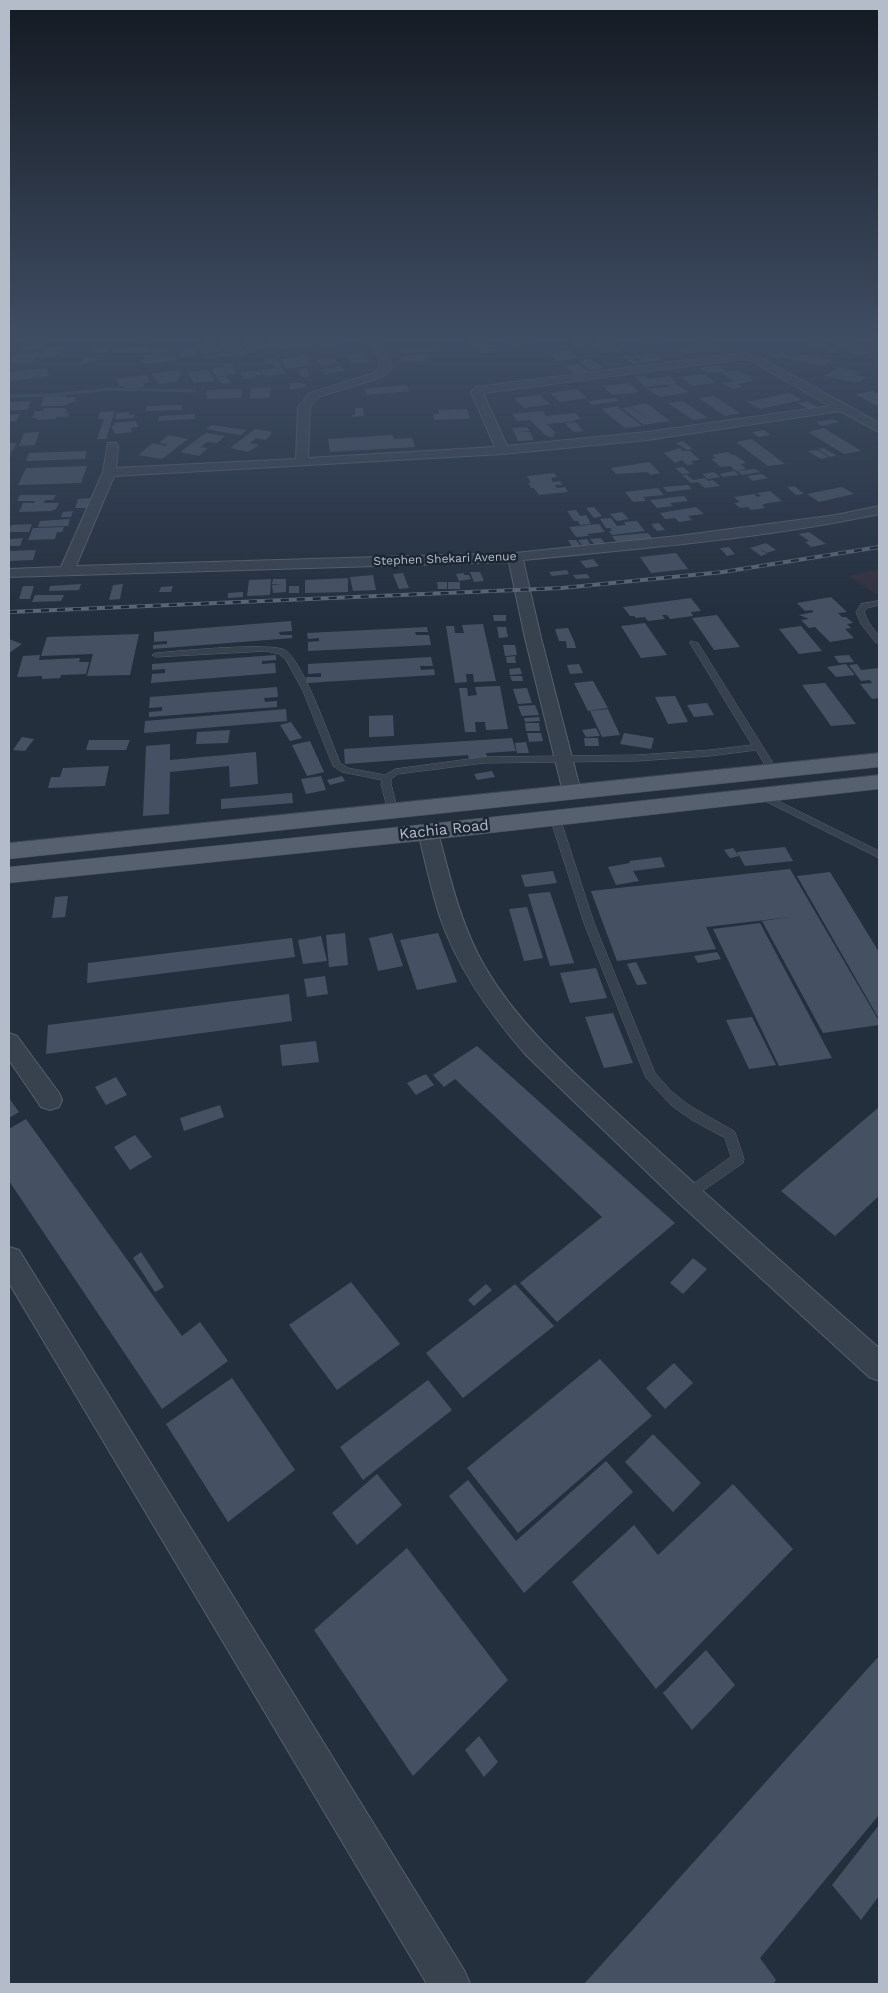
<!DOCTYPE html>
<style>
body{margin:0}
#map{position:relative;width:888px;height:1993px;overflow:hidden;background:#242f3e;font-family:"Work Sans",sans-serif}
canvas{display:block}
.frame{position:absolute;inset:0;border:10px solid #b4bcc9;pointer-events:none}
</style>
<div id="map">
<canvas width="888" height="1993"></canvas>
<div class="frame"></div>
</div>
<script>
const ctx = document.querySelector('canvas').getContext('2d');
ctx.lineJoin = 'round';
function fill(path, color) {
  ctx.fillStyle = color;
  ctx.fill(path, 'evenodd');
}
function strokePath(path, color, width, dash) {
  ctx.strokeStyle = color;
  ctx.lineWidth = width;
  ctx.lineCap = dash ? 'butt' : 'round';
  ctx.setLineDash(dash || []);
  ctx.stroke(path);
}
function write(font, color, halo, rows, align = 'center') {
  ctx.font = font + ' "Work Sans",sans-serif';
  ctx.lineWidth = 5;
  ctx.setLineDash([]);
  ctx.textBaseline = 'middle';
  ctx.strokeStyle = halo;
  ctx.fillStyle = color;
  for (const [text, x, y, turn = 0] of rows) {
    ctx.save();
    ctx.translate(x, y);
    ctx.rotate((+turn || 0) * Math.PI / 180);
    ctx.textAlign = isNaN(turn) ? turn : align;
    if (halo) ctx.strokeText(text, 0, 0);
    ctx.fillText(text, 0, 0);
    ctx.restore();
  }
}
fill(new Path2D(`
 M879,569V596L848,576Z`), '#32303f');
strokePath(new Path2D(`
 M9,396L51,395L111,389L195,391`), '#394c67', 3);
fill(new Path2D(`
 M265,339H282L289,350L277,351Z
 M285,339H309L314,345L290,348Z
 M324,339H329L334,346L320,348L314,340Z
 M332,339H351L353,342L335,344Z
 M515,339L523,348L516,349L507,340Z
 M516,339H554V340L523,345Z
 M568,339H582L588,345L574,346Z
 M638,339H662L667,343L646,345Z
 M825,339H853L858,342L851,343L857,345L839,347Z
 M235,340L243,349L225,352L218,343Z
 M30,341L47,342L37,351L19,349Z
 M262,341L268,348L250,353L242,343Z
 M483,341L490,346L475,349L467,343Z
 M212,342H215L219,348L215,349L220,348L223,351L203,354L197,346Z
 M611,342L622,351L602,353L592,344Z
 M710,342L721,349L686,354L680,350L684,349L680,346Z
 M821,342L840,352L835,353L826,348L816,350L806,344Z
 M99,344L114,345L106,353L91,352Z
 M50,346L66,347L53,358L37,357Z
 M149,346L148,352L113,353L114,348Z
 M435,346L437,351L405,353L402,349Z
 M859,346L869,353L857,355L844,349Z
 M166,347L169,351L152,353L150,349Z
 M493,348L499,351L484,354L478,350Z
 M193,349L197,355L181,358L177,351Z
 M245,350L248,355L206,358L204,355Z
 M568,350L579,358L558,361L547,353Z
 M168,352L170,355L174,354L177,359L158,363H143L141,360L146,359L144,355Z
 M784,352L789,357L773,358L767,354Z
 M16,353H39L31,364L9,363Z
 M364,353L369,362L351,364L347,354Z
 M428,353L430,358L425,359L426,361L402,363L399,357Z
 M653,353L664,360L643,363L632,356Z
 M794,354L811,356L832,360L822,367L789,358Z
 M299,355H306L312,365L286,369L281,359L300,357Z
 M628,355L640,363L633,364L621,356Z
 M85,357L98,358L93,363H80Z
 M275,358L282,366L274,367V363L267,364L264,359Z
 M334,358L339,364L321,366L316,360Z
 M591,359L604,368L590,370L578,361Z
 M231,363L236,374L216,377L212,369L225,367L222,364Z
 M577,364L589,372L575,374L564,366Z
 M717,365L726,371L709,373L700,368Z
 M340,366L345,371L325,374L320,370Z
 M281,367L285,373L265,377L260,370Z
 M839,367L859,372L854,375L867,377L858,383L824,376Z
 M46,368L49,376L9,381V372Z
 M306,368L310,377H302L298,369Z
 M179,370L182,375L179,376L180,378L177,379L178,382L159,384L152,374Z
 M208,370L215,381L194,383L188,372Z
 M259,370L262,375H255L257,377L244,379L240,373Z
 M738,370L752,377H748L754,381L738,384L721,373Z
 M704,374L716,383L692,386L680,377Z
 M146,375L149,382L143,383L144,387L126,389L124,386L139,384L119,386L116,379Z
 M226,376L231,383L222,384L217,378Z
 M645,376L649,379L669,376L677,383H674L689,392L661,397L647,389L669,387L666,385L670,384L645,387L635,377Z
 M733,381L736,383L743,387L733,389L722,383Z
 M290,383H303L302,384H306V387L290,390Z
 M629,383L639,392L612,395L603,386Z
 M406,385L410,391L367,395L364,389Z
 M271,387L269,398L250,399L251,388Z
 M242,389L241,398L207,399V390Z
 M577,389L587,398L560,402L550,393Z
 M873,391L879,394V407L855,394Z
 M789,393L802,400L760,409L747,402Z
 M540,395L550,404L524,408L514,398Z
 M67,396L66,398L75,397V401L63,406H41L44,397Z
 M714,396L740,413L725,416L699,398Z
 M615,398L619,401L592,405L588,401Z
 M31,401L27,410H9V402Z
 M683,401L708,418L693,420L668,403Z
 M807,401L819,408L810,410L798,403Z
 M646,403L670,421L644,425L622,408L631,407L651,422L631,406Z
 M182,405V410L146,411L147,406Z
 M617,406L642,426L625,428L601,409Z
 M44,408H64L67,410L65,413L69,412L68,417H56V419L37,420L38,418H32L35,411H43Z
 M355,408H363L364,416L352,417V415H355Z
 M467,409L470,419L434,420L433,414H439L438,410Z
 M115,411L106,439H97L104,419H98L100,412Z
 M543,411L546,416L575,413L581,419L574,420L576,421L547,424L556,433L553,434L555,436L550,437L545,435L530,420L517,421L512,414Z
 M129,412V415L135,414L134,418L115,419L117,413Z
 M20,414L16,421H9V415Z
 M195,414V419L158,421L159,416Z
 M833,419L839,422L822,426L815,422Z
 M136,421L138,427L130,428L132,432L115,434L111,426L115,425L114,423Z
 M575,422L584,431L573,432L565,423Z
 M212,425L247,430L240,435L206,429Z
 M527,427L530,431L518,432H530L534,440L518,441L512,428Z
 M824,428L861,451L844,454L808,432Z
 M255,429L272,432L270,434L271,435L265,440L256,438L250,443L259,445L248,452L230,448Z
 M764,430L770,435L758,437L752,432Z
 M39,432L35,445L19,446L24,433Z
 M206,433L225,436L217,443L207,442L200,447L208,448L199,456L180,452Z
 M168,435L188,439L162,459L138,455L153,443L165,446L167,444L159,443Z
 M392,435L394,439L412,438L415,447L330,452L328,439Z
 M752,439L785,464L768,466L736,442Z
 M683,441L693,449L687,450L676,443Z
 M9,443H17L11,453L9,462Z
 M680,448L683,451H690L700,460L691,461L694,464L687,465L682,460L675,463L664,453Z
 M824,448L837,456L830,457L818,449Z
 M817,450L829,457L821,459L808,451Z
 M87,451L85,459L26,461L29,453Z
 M728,452L732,455H735L746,463L740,464L746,469L736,471L730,466L721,467L711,459L716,458L712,455Z
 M649,462L660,473L650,475L648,472L616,474L611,468Z
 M87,466L81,483L18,485L26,468Z
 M683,467L690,473L682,474L675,468Z
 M755,469L760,472L742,475L738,471Z
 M734,471L739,475L723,477L719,474Z
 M714,472L720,477L708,479L702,474Z
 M554,473L557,477L551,478L553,482L560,481L562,485H555L557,488L565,487L568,492L539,495L534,488H531L528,483H531L527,476Z
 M762,474L768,478L753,481L747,476Z
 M682,475H687L693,480L705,478L708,481L713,480L720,486L705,488L698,482L691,483Z
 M688,485L692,489L667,492L663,487Z
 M794,486L804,494L796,495L787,487Z
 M842,487L854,494L819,502L807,494Z
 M658,488L664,495L643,497L646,501L633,502L625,492Z
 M770,491L782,501L768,503L762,505L765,508L751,510L748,507L740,508L734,503L740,502L734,497L754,494L757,497L761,496L757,493Z
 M20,495H56L53,500H45L44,503H59L56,509L51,511L19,512L23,503H34L35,501H17Z
 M684,496L688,501L670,503L673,506L657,508L650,500Z
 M90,498L87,508H75L78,499Z
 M594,507L602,516L594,518L586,508Z
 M696,507L704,514L688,516L692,520L679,522L675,518L665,519L660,513Z
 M576,510L580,516L586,515L591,524L580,525L578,521H574L567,511Z
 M73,511L71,517H61L63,512Z
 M622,512L629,519L617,521L610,514Z
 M611,518L617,526L626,525L624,522L637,521L645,531L612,535L609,531H612L610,528H606L600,519Z
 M70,519L68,526L38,527L40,521Z
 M659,523L665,530L657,531L651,524Z
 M32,524L29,532H9L11,525Z
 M599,524L605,532L587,534L589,536L576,537L569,527Z
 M64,527L62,532H57L55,539L28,540L33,528Z
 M809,532L826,544L811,547L805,542L809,541L799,534Z
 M648,533L653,539L617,543L612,536Z
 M23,538L20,546H9L10,539Z
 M601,538L607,546L597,547L590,539Z
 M587,539L590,544H587L589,546L573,548L568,540H576L580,545H582L578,540Z
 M766,543L776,550L767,553L759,548L767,554L761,556L750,548Z
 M729,547L735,554L727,556L720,548Z
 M36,550L33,560L9,561V551Z
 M676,553L688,569L651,573L640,557Z
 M593,559L599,566L586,568L580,561Z
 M567,570L569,574L552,576L549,572Z
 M470,572H480L484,581L474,582Z
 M403,573L409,588L399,589L393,574Z
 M464,573V575H469L471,579L459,581L456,574Z
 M587,574L590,578L576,579L573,575Z
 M373,575L376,590L353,591L350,577Z
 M348,578V592L305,593V580Z
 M271,579L270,595L247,596L249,580Z
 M273,579H286V592L273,593L272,585H282L272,584Z
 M437,582H447V589H438Z
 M448,582H460V589H448Z
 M81,584L79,590L49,591L50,586Z
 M123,584L120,599L109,600L113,585Z
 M23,586H34L30,599H19Z
 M173,586L171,592H159L161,587Z
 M289,586H299V593H289Z
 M243,592V597L228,598V593Z
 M35,595H64L61,601L32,602Z
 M831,597L847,612L838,613L842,617H846L853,623L847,624L851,628L845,629L854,638L830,642L815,627L809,628L801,620L809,619L799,615L814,612L812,610L805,611L797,603Z
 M691,598L701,611L691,612L693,616L670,619L667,615H662L665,619L648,621L645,617L636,618L634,616H630L623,607Z
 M493,615H506V621H494Z
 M717,615L740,647L714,650L692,618Z
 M291,621L292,631L279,632L280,635H292V638L153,649V645L167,644V641L154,642V632Z
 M645,623L667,655L641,658L621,626Z
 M483,624L496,681L474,682L473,674H466L467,682L455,683L446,626H454L455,633H464L462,625Z
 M801,626L822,651L799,654L779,629Z
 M427,627L428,632H415L416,635H429L431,645L308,651V642L319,641V638L308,639L307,633Z
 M497,627H506L508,637L499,638Z
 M568,628L574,641L576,648H567L566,641H559L555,629Z
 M139,634L130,675L87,676L93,654L41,656L47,637Z
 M9,639L22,644L9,653Z
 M503,645H515L517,655L505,656Z
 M40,655L39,660L80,658L79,662H89L86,674L61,675L60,678L42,679V676L17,677L23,656Z
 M276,655V660L262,661V664L275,663L276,673L151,683L152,674L165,673V669L152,670V664Z
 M849,655L854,662L839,663L834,656Z
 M515,656L516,663H507L506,657Z
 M431,657L433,666H420L421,670L434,669L435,675L307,683L306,677H321V673L308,674V664Z
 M579,664L583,673L570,674L567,665Z
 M846,664L855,675L836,677L827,667Z
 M857,664L861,670L879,668V698L872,699L860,684L872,683L870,680L861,681L849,665Z
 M520,668L522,674L510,675L509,669Z
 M510,676H522L523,681H512Z
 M593,681L608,708L588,711L574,683Z
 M825,683L856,724L831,726L802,685Z
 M500,686L508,729L486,730L485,722H475L476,732H465L459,688H467L468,696L477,695L475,687Z
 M277,687L278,697L264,698L265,702L277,701V707L149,717V712L162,711V707L149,708L150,697Z
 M527,688L532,703L518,704L513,689Z
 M675,696L688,722L668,724L655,697Z
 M707,703L714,715L694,717L687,705Z
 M535,705L539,715L522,716L518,706Z
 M286,709L287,721L144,733L145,721Z
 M608,709L620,735L602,737L590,711Z
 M393,715L394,736L369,737V716Z
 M539,717L540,721L525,722L524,718Z
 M291,722L302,738L290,741L280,725Z
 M525,723H539L540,731H526Z
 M596,728L600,736L586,737L582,730Z
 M230,730L228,743L196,744L197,732Z
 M527,733H541L543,741L529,742Z
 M624,733L654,738L651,749L620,744Z
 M22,737L34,739L25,751L13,750Z
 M512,738L516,751L486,753L487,757L469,759L468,755L345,764L344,749Z
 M584,738H598L599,746H585Z
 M89,740H130L126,750H86Z
 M310,741L324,772L307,776L292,745Z
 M526,742L529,753H517L515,743Z
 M170,744V760L256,752L258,784L230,787L229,766L170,772L169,814L143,816L146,746Z
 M109,766L105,786L48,788L51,777H60L63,768Z
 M492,771L495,777L477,780L474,774Z
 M321,776L326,790L306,794L301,779Z
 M342,776L345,781L330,785L327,780Z
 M292,793L293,803L221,809V799Z
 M785,847L793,861L745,866L737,852Z
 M733,848L739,856L730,858L724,850Z
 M661,857L665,867L633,871L639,881L616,885L608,867L630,863L629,861Z
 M790,869L879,1021V1025L823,1033L762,921L791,917L706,927L716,949L617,961L591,891Z
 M553,871L557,883L525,887L521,875Z
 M830,872L879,952V1019L797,876Z
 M550,892L574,963L550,966L528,894Z
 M68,896L65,917L52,918L55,897Z
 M527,907L543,958L524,961L509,909Z
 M760,923L832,1058L779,1066L713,929Z
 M345,933L348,965L329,967L326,935Z
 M392,933L403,966L378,971L369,938Z
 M438,933L457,982L417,990L400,940Z
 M321,936L327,961L303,964L298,940Z
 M292,938L295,957L87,983L88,963Z
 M717,952L721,959L698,963L694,956Z
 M636,962L647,984L637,985L627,964Z
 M596,968L607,998L570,1003L560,973Z
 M325,976L328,994L307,997L304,979Z
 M289,994L292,1021L46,1054L48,1025Z
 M613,1013L633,1063L604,1068L585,1017Z
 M752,1017L776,1065L749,1069L726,1020Z
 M316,1041L319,1062L282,1066L280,1045Z
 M477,1046L675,1223L557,1322L520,1283L602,1217L455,1079L444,1087L433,1075Z
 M426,1074L434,1085L416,1095L407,1083Z
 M116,1077L127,1095L106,1105L95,1087Z
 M9,1098L19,1112L9,1118Z
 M220,1105L224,1117L184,1131L180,1118Z
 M879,1107V1196L835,1236L781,1191Z
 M26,1119L182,1336L200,1322L228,1361L162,1409L9,1181V1129Z
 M135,1135L152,1157L130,1170L114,1147Z
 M141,1252L164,1287L155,1292L133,1258Z
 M693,1258L707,1269L683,1294L670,1283Z
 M351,1282L400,1344L337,1390L289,1325Z
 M486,1284L492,1290L474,1306L468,1300Z
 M515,1284L554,1326L463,1398L426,1353Z
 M600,1359L652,1416L518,1533L467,1468Z
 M674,1363L693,1383L665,1409L646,1388Z
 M232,1378L295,1470L228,1522L166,1424Z
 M428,1380L452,1410L363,1480L340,1447Z
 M653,1434L701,1483L673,1512L625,1462Z
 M606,1461L633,1492L524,1593L449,1496L468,1480L516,1541Z
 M377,1474L402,1505L357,1545L332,1513Z
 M733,1484L793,1549L656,1689L572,1582L634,1525L658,1555Z
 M407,1548L508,1680L413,1776L314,1630Z
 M706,1650L735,1685L692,1730L663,1693Z
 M879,1656V1815L760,1958L776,1980L773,1984H584Z
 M479,1736L498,1762L484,1777L465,1750Z
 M879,1825V1896L861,1920L832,1885Z`), '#455162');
const service = new Path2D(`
 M879,601V605L867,608L864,612L869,623L879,636V643H876L861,624L856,612L861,604Z
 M691,641L698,643L778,771L776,773H770L756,750L710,756L637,761L484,763L398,774L391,779V784L398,811L393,814L388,811L381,784L382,780L342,772L333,766L303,691L286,660L279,654L266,651L156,657L152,655L156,653C178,651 270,642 285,650C303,661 331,741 340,763L348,768L385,775L395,769L484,757L637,755L710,750L752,745L690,643Z
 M760,792L879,851V858L757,797V793Z
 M555,815L560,818L594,923L655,1073L671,1091L690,1106L734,1131L736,1135L744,1159L743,1163L688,1201L683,1199L681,1195L683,1191L731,1157L725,1138L692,1120L672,1106L646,1078L584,923L550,818Z`);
const minor = new Path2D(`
 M139,339H158C154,344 142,344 139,339Z
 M364,339H374L389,357L392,367L382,377L318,397L310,407L308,458L495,447L471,392L476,387L743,353L759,357L879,423V432L840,411L647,440L503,454L114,476L76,566L515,553L678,536L836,515L879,506V514C762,539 642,548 523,560L541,638L581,792L579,796L572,798L565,796L563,792L525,638L509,562L9,577V569L61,567L103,472L108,443H116L118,446L116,468L296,459L298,407L310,393L374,373L380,366L379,357ZM743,359L751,361L830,406L647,432L507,446L483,393Z
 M428,826L435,828L438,832C450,878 461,926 485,967C521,1029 577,1075 628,1123C711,1199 795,1274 879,1348V1381L869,1377L679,1203L526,1055C490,1014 458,969 440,917C431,889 425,860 418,832L421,828Z
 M9,1033L17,1036L59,1093L62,1100L59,1107L50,1110L41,1107L9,1060Z
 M9,1247L19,1250L464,1970L470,1984H427L9,1283Z`);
const primary = new Path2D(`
 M879,753V767L9,859V843Z
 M879,775V789L428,840L9,883V867L428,824Z`);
strokePath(service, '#565f6c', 1);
strokePath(minor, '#565f6c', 2);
strokePath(primary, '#414a57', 1);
fill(service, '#38414e');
fill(minor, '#38414e');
fill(primary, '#56606e');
const rail = new Path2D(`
 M9,612L562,588L723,572L879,547`);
strokePath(rail, '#5a6575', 4);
strokePath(rail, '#1d2633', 2.5, [8]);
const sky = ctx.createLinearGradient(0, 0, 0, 618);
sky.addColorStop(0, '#141a22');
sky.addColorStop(0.55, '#3f4d63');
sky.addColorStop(1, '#3f4d6300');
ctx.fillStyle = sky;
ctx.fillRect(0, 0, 888, 618);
write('12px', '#b4bcc9', '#1d2633', [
 ["Stephen Shekari Avenue",445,559,-2]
]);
write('15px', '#b4bcc9', '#1d2633', [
 ["Kachia Road",444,830,-6]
]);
</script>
